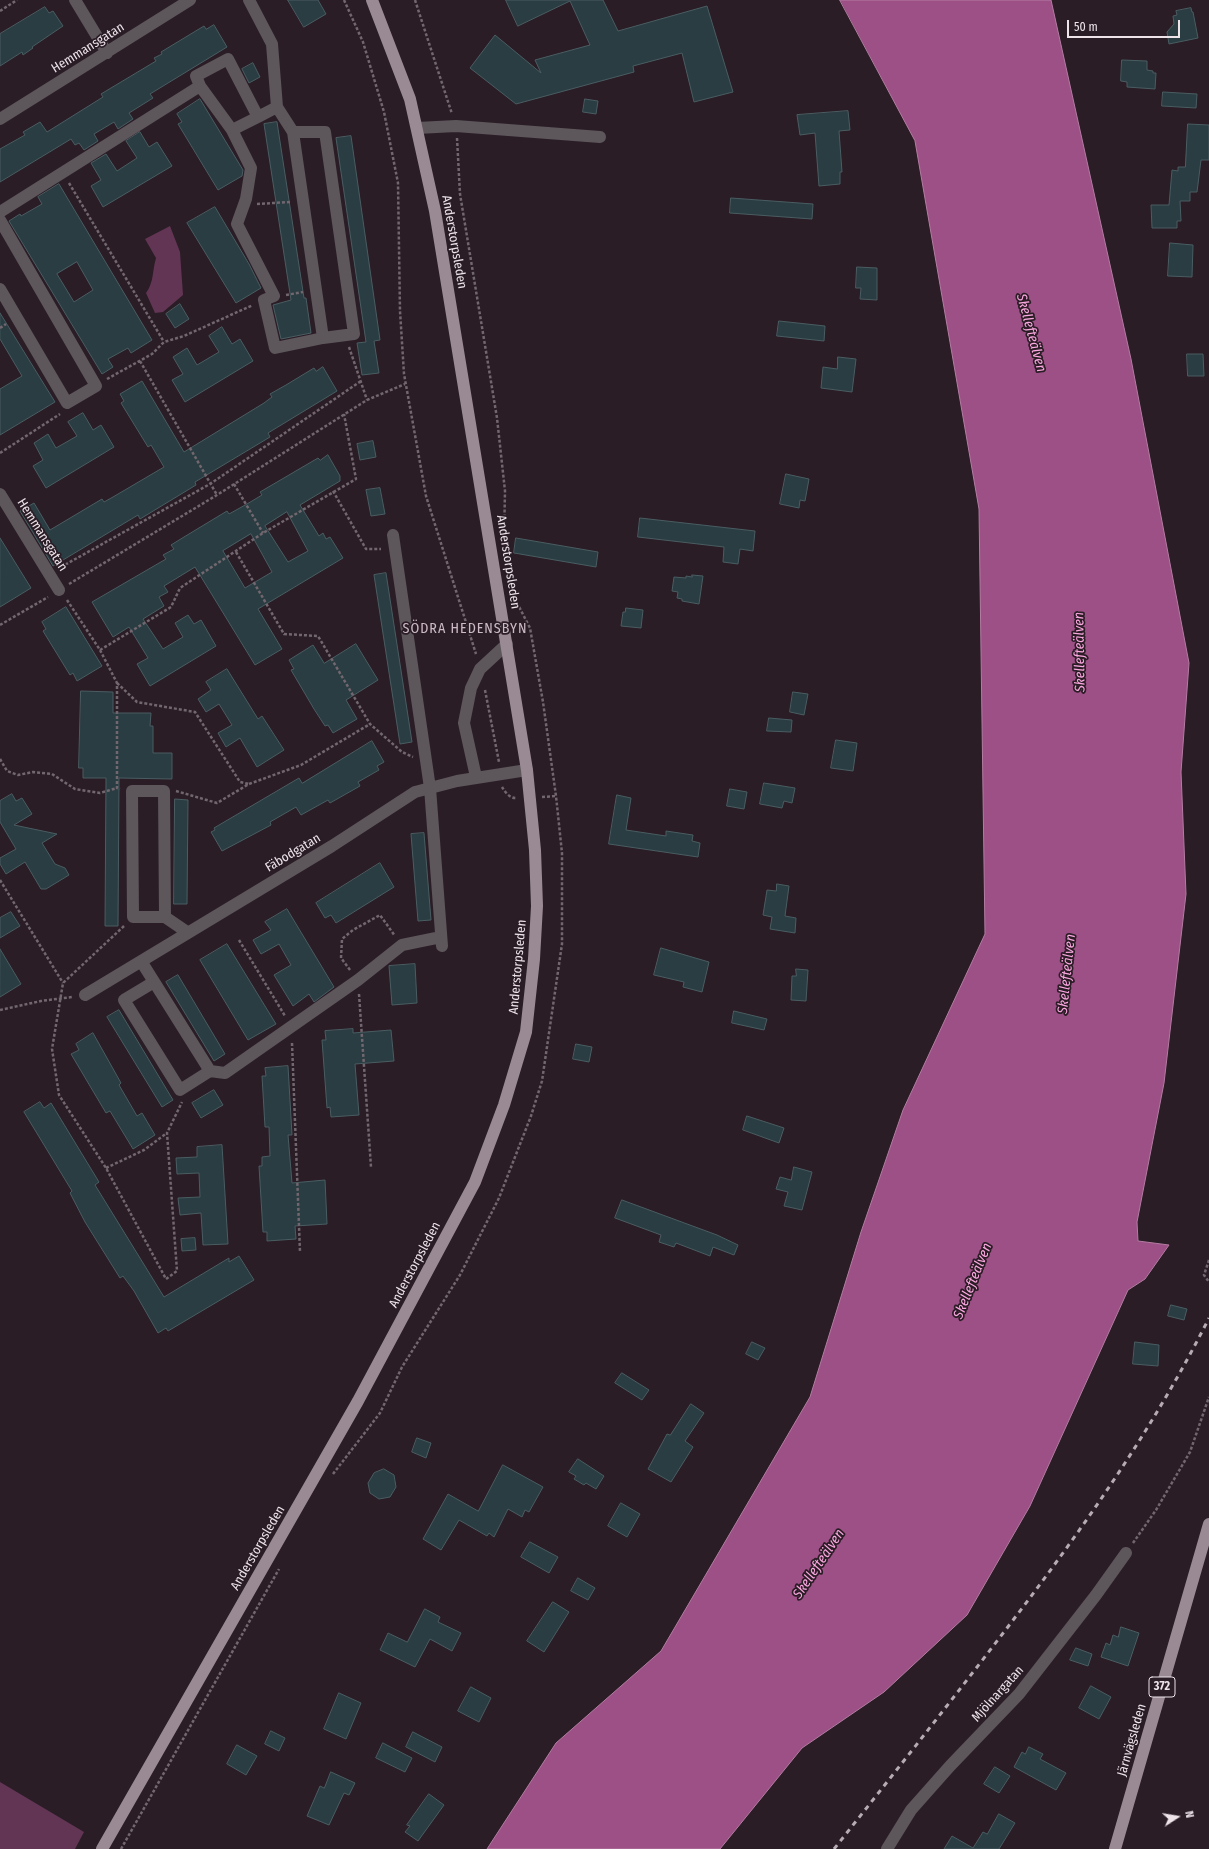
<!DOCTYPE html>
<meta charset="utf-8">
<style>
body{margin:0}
#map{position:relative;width:1209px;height:1849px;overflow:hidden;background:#2a1d26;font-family:"Fira Sans Condensed",sans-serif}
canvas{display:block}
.north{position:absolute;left:1157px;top:1797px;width:40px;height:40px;-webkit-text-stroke:3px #2a1d26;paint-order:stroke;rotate:78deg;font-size:11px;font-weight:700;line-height:16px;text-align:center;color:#ede3e9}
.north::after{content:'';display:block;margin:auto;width:14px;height:18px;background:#ede3e9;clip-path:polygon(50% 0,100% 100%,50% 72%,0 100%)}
.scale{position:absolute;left:1067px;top:20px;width:113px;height:18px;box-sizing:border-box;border:2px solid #ede3e9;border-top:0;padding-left:5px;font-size:12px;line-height:14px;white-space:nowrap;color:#ede3e9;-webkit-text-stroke:3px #2a1d26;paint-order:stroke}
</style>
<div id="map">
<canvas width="1209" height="1849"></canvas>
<div class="north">N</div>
<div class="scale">50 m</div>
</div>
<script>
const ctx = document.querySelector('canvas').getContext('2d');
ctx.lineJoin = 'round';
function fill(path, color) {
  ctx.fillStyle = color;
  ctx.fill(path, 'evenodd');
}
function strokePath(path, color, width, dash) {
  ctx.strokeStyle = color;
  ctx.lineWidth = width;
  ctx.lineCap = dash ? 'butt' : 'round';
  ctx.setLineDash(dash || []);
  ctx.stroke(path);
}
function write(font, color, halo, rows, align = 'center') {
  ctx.font = font + ' "Fira Sans Condensed",sans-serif';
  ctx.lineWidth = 3.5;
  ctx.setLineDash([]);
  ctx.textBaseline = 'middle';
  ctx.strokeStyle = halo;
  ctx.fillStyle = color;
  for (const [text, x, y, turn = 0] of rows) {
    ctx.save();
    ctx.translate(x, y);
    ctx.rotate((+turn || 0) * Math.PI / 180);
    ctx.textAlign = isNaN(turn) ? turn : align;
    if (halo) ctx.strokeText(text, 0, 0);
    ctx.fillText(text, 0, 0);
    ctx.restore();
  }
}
fill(new Path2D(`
 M170,226L180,252L183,295L163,312L155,313L146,293C154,282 152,272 156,258L145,239Z
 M0,1782L84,1832L75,1849H0Z`), '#623554');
const water = new Path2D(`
 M840,0H1051L1131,359L1189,663L1181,772L1186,894L1164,1083L1137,1222L1138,1241L1169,1245L1145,1279L1128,1290L1030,1506L967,1615L884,1692L802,1748L720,1849H487L556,1743L661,1651L810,1397L861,1232L903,1110L985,934L979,509L915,141Z`);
fill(water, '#9c5085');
strokePath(water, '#b47ca3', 1);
const building = new Path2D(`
 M288,0H318L326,14L304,27Z
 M506,0H603L618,31L707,6L733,92L694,102L682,53L633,66L634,72L516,104L470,68L495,35L541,73L535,60L590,45L570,1L518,26Z
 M45,7L49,13L53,11L63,26L32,47L33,48L23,55L22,52L0,66V34Z
 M1191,8L1192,12H1193L1198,38L1169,44L1167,32L1174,24L1173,16L1177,15L1176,11Z
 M214,25L227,47L150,94L153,98L129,113L133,119L118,129L114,122L94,134L98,141L84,150L79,143L75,145L71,139L0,182V149L25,135L23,132L40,122L47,132L103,97L101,94L156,61L154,58L162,54L161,52L204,26L206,29Z
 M1122,60L1147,61V70L1153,71V73H1156L1155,89L1127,87V82L1121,81Z
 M253,63L260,77L249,83L242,69Z
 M1163,92L1197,94L1196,108L1162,106Z
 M200,99L243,170L242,176L218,190L178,124L182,122L177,114Z
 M585,99L598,101L596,114L583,112Z
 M848,111L850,130L839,131L842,172H840V184L819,186L815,133L800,135L797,115Z
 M277,122L304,298H306L311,333L281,339L273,305L291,300L264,124Z
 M1188,124L1209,125V160H1201L1197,192H1190V201H1180L1181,221H1177V228H1152L1151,205H1169L1172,170L1178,171V167H1185Z
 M140,132L149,147L157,142L172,166L103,207L91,186L101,180L91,163L106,154L117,171L137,158L126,141Z
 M351,136L380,340L374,341L379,373L362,375L357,343L366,342L336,138Z
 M59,184L152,340L131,353L128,348L108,359L113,367L102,374L9,221L20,214L21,216L42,204L38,197ZM77,262L93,290L74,302L57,274Z
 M731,198L813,204L812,219L730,213Z
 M215,207L249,264L261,288L236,303L187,223Z
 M1170,243L1193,245L1192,277L1168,276Z
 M857,267L877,268V300L860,299L861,288H856Z
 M180,304L189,319L175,328L166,314Z
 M0,313L55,402L0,435V389L22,376L0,339Z
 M779,321L825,326L824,341L777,336Z
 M222,327L232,344L240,339L253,361L185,402L172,380L183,374L173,357L187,348L197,365L219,352L209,336Z
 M1187,354H1203L1204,376H1188Z
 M838,357L856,359L852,392L821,388L823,367L837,369Z
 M323,367L337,391L268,433L270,437L195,482L196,485L140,519L138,515L53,566L20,511L34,503L50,530L102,499L104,502L113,497L164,467L151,445L148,447L121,403L124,401L120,394L142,381L184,452L264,403L272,397L270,394L286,385L314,368L316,371Z
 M83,413L93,430L101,425L114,447L46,488L33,466L43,460L34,443L48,434L56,448L77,436L68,422Z
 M373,441L376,457L360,460L357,444Z
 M328,455L340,476V481L300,505L319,536L323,533L326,539L330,537L343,558L258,609L282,649L255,665L195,567L164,586L168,592L159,597L164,606L143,619L163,649L183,637L175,623L188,615L194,624L201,620L216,646L150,686L137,664L148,658L129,627L113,637L92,602L166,559L163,555L174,549L171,545L184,537L227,511L229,514L247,504L262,495L260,492L318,458L320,460ZM287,512L308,551L288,562L265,526ZM251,534L272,572L245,588L223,551Z
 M786,474L809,479L805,501L800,500L799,508L780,504Z
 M380,488L385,514L371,516L366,490Z
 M640,518L755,531L753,551L740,549L738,564L723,562L724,547L638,537Z
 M0,538L31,588L0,607Z
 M516,538L598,552L596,567L514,553Z
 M386,573L412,742L400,744L374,575Z
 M692,575L703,576L699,604L682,601V599L677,598L678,592L672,591L674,577L686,578V576L692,577Z
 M66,607L102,666L77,681L73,673L70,675L43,631L46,629L42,622Z
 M626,608L643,610L641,628L621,626L623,612H625Z
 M356,644L378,680L346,700L357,719L333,733L328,725L325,726L314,709L291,670L294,669L289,660L313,645L324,663Z
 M227,669L258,719L262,716L284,750L257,767L240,738L226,747L218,733L232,725L219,704L206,712L198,699L211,690L206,682Z
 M81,691L113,692V713H151L150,726H153V753H172V779L119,778L118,926H105L106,778H83V768H79Z
 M793,692L808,694L804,715L790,712Z
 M769,718L792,720L791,732L767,731Z
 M836,740L857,743L853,771L831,768Z
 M372,741L384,762L377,766L379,770L358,782L360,786L330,803L328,800L301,815L296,807L270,822L271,825L222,851L211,832L215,830L214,828L299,778L302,783Z
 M764,783L795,788L792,803L784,801L782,808L760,804Z
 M730,789L747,792L744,809L727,806Z
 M12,794L16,801L22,798L32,814L14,825L57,834L42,843L55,864L65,868L69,875L46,889H41L25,862L6,874L0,864V858L16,849L0,822V801Z
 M617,795L631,798L626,830L666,836V831L693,835L692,841L700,843L698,857L609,844Z
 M175,799L188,800L187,904H174Z
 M424,833L431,920L418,921L411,834Z
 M380,863L394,887L336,923L331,915L325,918L316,903Z
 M777,884L789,886L785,916L796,918L795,933L770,929L772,917L763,915L767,890L776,891Z
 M287,909L334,987L314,1002L309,994L293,1006L274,975L291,965L279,944L261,954L253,940L271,930L265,922Z
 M11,912L20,926L0,938V918Z
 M227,944L276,1024L248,1040L200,960Z
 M661,948L709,962L702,992L683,987L684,982L654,975Z
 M0,949L21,984L0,997Z
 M415,964L417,1003L392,1005L389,966Z
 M796,969L808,970L806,1001L791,1000L792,976H796Z
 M178,975L225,1054L214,1061L166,982Z
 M119,1010L173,1100L162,1107L107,1017Z
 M734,1011L767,1019L764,1030L732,1023Z
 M353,1029V1033L391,1030L394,1061L355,1064L359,1115L331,1117L330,1107L327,1108L322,1040H326L325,1031Z
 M93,1033L121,1083L119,1085L137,1116L142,1113L155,1135L133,1149L110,1111L106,1113L71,1054L79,1050L76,1044Z
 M576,1044L592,1047L589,1062L573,1059Z
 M288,1066L292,1135H288L292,1183L325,1180L327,1224L295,1226L296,1239L267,1241V1232H263L259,1166H262V1157L270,1156L269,1127H265L262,1076H266L265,1068Z
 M214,1090L223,1105L201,1118L192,1103Z
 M40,1102L44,1108L51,1103L99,1182L95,1185L164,1297L229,1258V1262L239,1256L254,1280L168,1331L166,1328L158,1333L134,1291L123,1276L120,1278L85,1222L70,1193L72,1191L24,1112Z
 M747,1116L784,1128L779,1143L743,1130Z
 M222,1145L228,1244L203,1245L201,1213L180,1215L178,1198L200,1197L199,1173L177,1174L176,1158L197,1157V1147Z
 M794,1167L812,1172L802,1210L784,1206L788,1192L776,1189L780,1177L791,1180Z
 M622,1200L717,1235L738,1245L734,1255L713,1247L710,1256L676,1243L674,1247L659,1242L661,1235L615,1218Z
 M195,1238L196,1250L182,1251L181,1239Z
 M1171,1305L1187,1309L1184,1320L1168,1316Z
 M752,1342L765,1348L758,1360L746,1354Z
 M1135,1342L1159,1345L1158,1366L1133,1364Z
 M622,1373L649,1390L642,1400L615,1383Z
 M691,1404L704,1413L685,1441L693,1447L671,1482L648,1469L667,1434L670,1435Z
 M417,1438L431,1443L426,1458L412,1452Z
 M578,1459L604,1476L596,1489L586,1483L584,1485L574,1479L576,1476L569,1472Z
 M503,1465L543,1487L529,1512L525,1510L522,1517L508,1509L494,1537L489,1533L487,1536L459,1520L441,1550L423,1539L448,1494L478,1511Z
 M384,1469L394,1475L396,1487L390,1497L379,1499L370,1493L368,1483L374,1473Z
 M621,1503L640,1514L627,1537L608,1526Z
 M530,1542L558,1557L549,1573L521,1557Z
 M578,1578L595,1588L588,1600L571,1591Z
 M553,1602L569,1612L544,1652L527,1641Z
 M425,1609L440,1617L438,1622L461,1633L452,1651L430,1639L415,1667L380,1650L388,1633L407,1642Z
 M1121,1627L1139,1633L1128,1666L1101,1657L1106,1643L1110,1645L1113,1635L1118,1637Z
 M1076,1648L1092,1654L1088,1666L1070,1660Z
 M1091,1686L1111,1697L1099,1719L1079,1708Z
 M471,1687L491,1698L479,1722L458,1711Z
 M339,1693L361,1703L346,1739L324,1729Z
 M271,1731L285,1738L279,1751L265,1744Z
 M413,1732L442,1747L435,1762L406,1747Z
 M383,1743L412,1758L405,1772L376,1758Z
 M237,1745L257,1756L246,1775L227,1764Z
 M1029,1747L1043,1754L1040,1759L1066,1773L1056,1790L1014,1767L1022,1752L1025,1754Z
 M995,1767L1010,1776L999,1793L984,1784Z
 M331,1772L355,1783L349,1795L344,1793L329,1825L307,1816L320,1786L324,1788Z
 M429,1794L444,1805L418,1841L405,1832L410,1826L407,1825Z
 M999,1814L1015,1823L999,1849H944L952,1836L973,1848L983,1832L987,1834Z`);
fill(building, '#2a3d42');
strokePath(building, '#4a5d62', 1);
strokePath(new Path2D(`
 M344,0L363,42L384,112L398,183L400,311L404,374L426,496L476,654
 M415,0L452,114
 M0,11L17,0
 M457,138L460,194L497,418L505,491L504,540
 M69,183L164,342
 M257,204L290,202
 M286,295L303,292
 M0,328L6,324
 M349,347L367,400
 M140,361L217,495
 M107,379L152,354L164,342L184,336L253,305
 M0,453L60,414
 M234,484L263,533
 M333,491L366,549H381
 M236,552L284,634L318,636L370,724L402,752L413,757
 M61,567L210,484L361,381
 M69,584L217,495L367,400L405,384
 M67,600L100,650L117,683V788L120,789
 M0,625L48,597
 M100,650L171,607L180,588L263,533L356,479L344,414
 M117,683L137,702L195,712L240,782L249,784
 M485,690L499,762
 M0,759L7,771L18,775L33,772L52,774L75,789L100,793L117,788
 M502,787C505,792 510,799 517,798
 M176,791L217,803L249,784L301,765L370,724
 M542,797L556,796
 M0,880L63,983
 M124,926L63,983L52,1049L59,1095L106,1168L166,1279L177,1271L167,1133L182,1102
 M239,940L285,1016
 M350,970L341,958L342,939L353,930L380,915L395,936
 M359,994L371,1167
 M0,1010L41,1001L72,997
 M292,1043L300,1252
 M106,1168L144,1150L167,1133
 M1209,1260L1204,1275L1209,1282
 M333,1474L380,1413L402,1367L460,1275L499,1198L531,1116L542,1081L562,944V853L556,796L543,702L530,628L514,597L512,590
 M1133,1543L1156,1510L1190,1452L1209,1397
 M121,1849L279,1569`), '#73676f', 2.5, [3, 2]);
strokePath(new Path2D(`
 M75,0L107,53
 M249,0L272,44L277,107L293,132L323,338L354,334L325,132H293
 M200,86L232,130L258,117
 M0,119L190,0
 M417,128L456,126L600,137
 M232,130L251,168L246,199L237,224L274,296L264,300L275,348L323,338
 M0,212L200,86L196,76L228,59L258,117L277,107
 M0,220L96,386L67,403L0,289
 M0,494L59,590
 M393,535L430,788L442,946
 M476,777L464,723L471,688L480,669L507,644
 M165,917H133L132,791H164L165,917L187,932
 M141,961L210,1071L180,1090L124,1000L154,982
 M85,995L332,846L415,792L457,781L527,770
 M210,1071L225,1073L358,980L402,945L441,937
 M887,1849L911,1810L950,1766L1019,1694L1096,1595L1126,1553`), '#5d565b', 12);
strokePath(new Path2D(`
 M102,1849L358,1401L475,1182L504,1105L526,1032L534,959L537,906L535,850L527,770L435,211L410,99L372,0
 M1115,1849L1209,1524`), '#998a93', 12);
strokePath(new Path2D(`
 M834,1849C888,1781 941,1714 994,1645C1074,1541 1149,1437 1209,1318`), '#b7acb3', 3, [5, 5]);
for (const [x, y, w] of [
 [1162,1687,26]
]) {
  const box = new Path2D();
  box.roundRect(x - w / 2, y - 10, w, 20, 3);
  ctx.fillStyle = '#2a1d26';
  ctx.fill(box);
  strokePath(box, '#ede3e9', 1);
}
write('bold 12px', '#ede3e9', null, [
 ["372",1162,1687]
]);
write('13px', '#ede3e9', '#2a1d26', [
 ["Hemmansgatan",88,48,-32],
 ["Anderstorpsleden",454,242,80],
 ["Hemmansgatan",42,535,58],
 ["Anderstorpsleden",508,562,81],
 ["Fäbodgatan",293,853,-31],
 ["Anderstorpsleden",518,967,-85],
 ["Anderstorpsleden",415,1265,-62],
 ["Anderstorpsleden",258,1548,-60],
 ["Mjölnargatan",998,1694,-48],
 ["Järnvägsleden",1132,1740,-74]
]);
write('italic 14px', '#fca8e0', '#2a1d26', [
 ["Skellefteälven",1031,333,75],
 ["Skellefteälven",1080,652,-91],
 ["Skellefteälven",1067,974,-84],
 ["Skellefteälven",973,1281,-68],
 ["Skellefteälven",819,1564,-56]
]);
ctx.letterSpacing = '1px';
write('14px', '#ccbbc6', '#2a1d26', [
 ["SÖDRA HEDENSBYN",465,629]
]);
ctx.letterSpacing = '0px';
</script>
